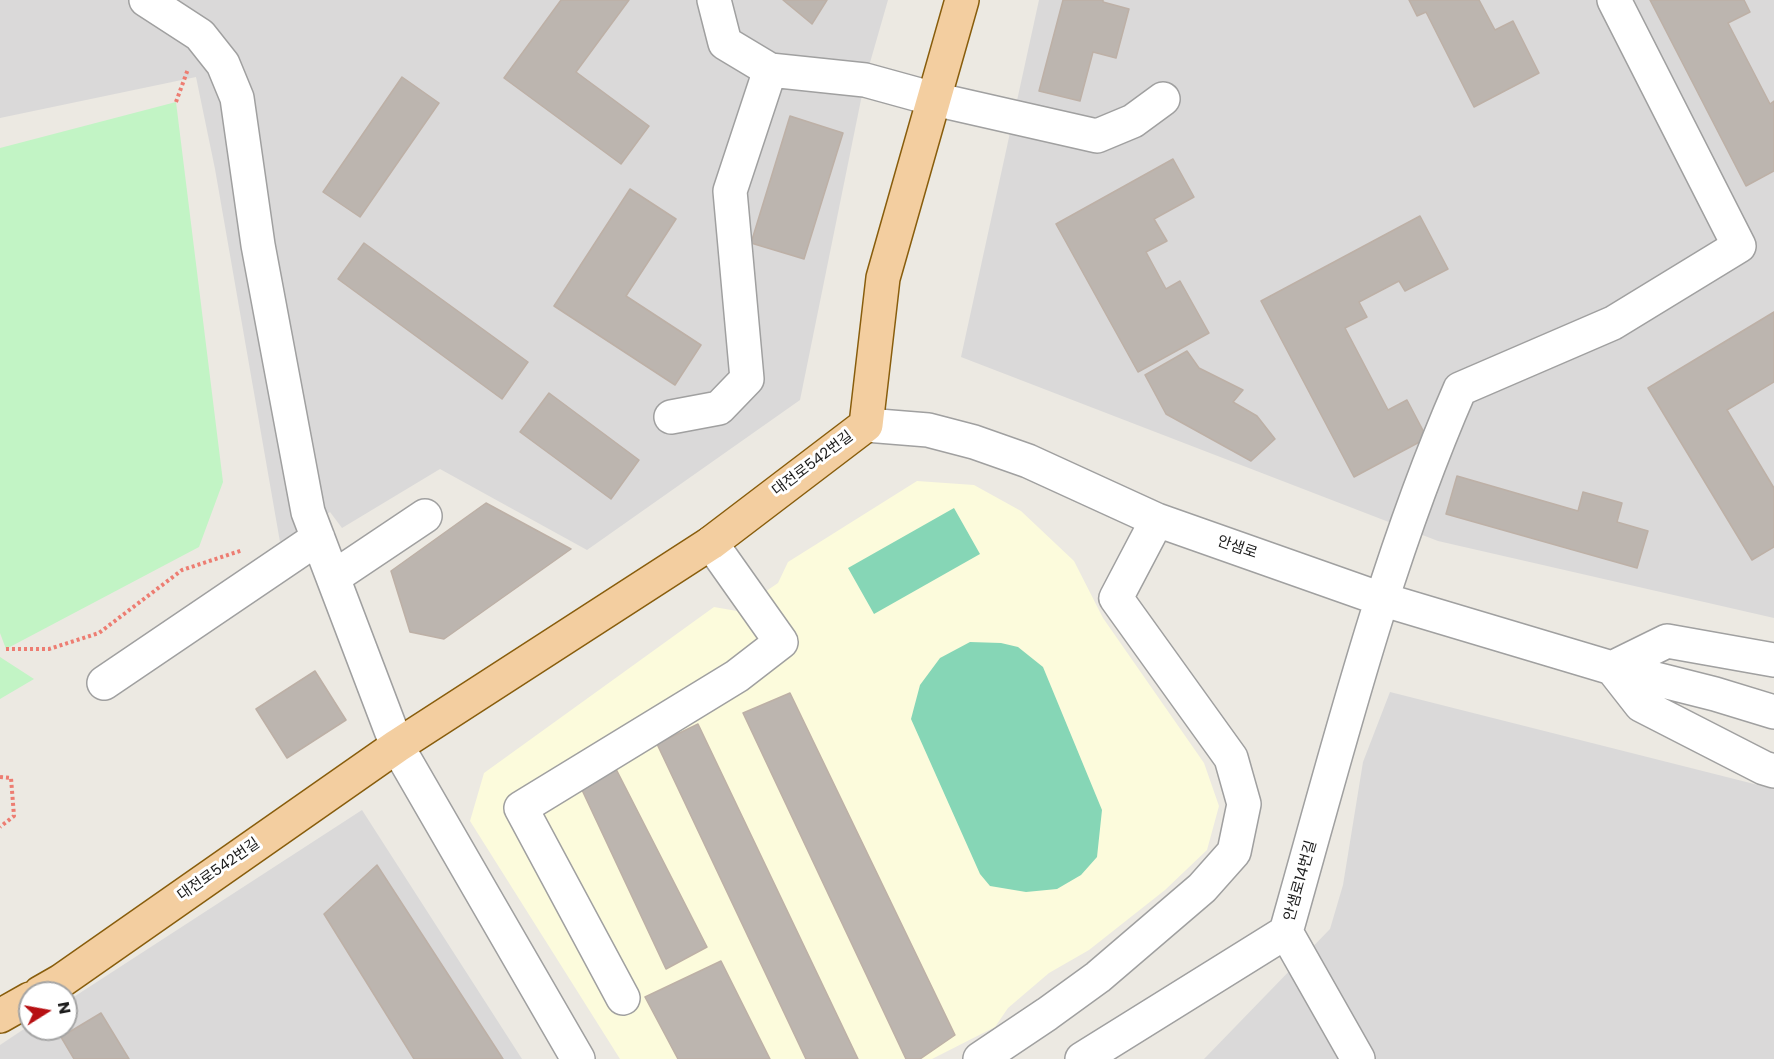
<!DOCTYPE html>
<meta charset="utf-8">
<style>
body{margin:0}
#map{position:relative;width:1774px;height:1059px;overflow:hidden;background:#ece9e2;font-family:Poppins,sans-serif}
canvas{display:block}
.north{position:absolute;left:18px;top:981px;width:60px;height:60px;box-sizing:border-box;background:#fff;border:2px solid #a4a4a4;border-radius:50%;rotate:79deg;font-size:16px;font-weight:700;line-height:24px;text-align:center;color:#1c1c1c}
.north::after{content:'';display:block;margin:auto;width:21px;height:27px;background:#b71013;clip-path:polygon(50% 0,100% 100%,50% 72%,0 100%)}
</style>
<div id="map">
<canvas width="1774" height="1059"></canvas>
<div class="north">N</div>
</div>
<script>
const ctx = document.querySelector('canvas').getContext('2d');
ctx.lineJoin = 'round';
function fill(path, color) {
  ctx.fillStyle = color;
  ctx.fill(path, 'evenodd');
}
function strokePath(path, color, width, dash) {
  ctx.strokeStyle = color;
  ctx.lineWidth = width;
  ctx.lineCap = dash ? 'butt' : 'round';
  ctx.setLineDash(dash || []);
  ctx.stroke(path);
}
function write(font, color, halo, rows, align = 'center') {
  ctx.font = font + ' Poppins,"Noto Sans KR",sans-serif';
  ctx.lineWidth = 6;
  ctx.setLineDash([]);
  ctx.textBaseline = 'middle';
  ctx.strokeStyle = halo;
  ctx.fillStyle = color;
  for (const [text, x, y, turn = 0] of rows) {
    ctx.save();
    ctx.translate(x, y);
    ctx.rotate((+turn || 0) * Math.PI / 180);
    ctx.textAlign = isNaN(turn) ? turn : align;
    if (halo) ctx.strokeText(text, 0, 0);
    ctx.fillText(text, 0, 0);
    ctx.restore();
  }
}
fill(new Path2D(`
 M0,0H888L865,80L800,400L587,550L440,469L342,528L330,512L280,542L215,169L196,77L0,118Z
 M1039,0H1774V618L1438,541L961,357Z
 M1390,692L1774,789V1059H1204L1330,929L1343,885L1363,762Z
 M362,810L522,1059H0V1045L30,1025V1029H66V1002Z`), '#dad9d9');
fill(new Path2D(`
 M917,481L974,485L1021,511L1074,561L1103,618L1204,763L1219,806L1207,850L1165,890L1089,950L1049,973L1008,1008L995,1027L932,1059H620L470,821L484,773L714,607L737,611L778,583L788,562Z`), '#fcfbdc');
fill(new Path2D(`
 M176,102L223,482L199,547L6,649L0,633V148Z
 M0,657L34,679L0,699Z`), '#c2f4c5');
fill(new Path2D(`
 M954,508L980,554L874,614L848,568Z
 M970,642L1001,643L1018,647L1043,667L1102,810L1097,857L1081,875L1057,889L1026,892L990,886L980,874L911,719L920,685L940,658Z`), '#86d6b6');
const building = new Path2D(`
 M561,0H629L576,72L649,126L621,164L504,78Z
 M783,0H827L812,24Z
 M1063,0H1103V2L1129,9L1116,58L1093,52L1080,101L1039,91Z
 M1409,0H1479L1495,30L1513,21L1539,73L1474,107L1426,12L1417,16Z
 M1650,0H1744L1750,12L1728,23L1770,104L1774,101V171L1746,186Z
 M402,77L439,103L360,217L323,192Z
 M790,116L843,133L804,259L751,243Z
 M1173,159L1194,197L1154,219L1167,241L1146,252L1166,289L1180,281L1209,333L1138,372L1056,224Z
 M630,189L676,219L626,296L701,345L675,385L554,306Z
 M1420,216L1448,269L1405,291L1399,281L1359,302L1367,317L1345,328L1388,410L1407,400L1427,438L1354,477L1261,301Z
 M364,243L528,362L502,399L338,279Z
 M1774,312V382L1727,410L1774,488V547L1752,560L1648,388Z
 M1187,351L1199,368L1243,390L1233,402L1257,416L1275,439L1251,461L1166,414L1145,375Z
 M549,393L639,460L611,499L520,432Z
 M1457,476L1578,511L1583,492L1622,503L1617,522L1648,531L1637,568L1446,514Z
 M486,503L571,549L444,639L410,632L391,571Z
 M315,671L346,720L287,758L256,709Z
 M790,693L955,1035L920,1059H906L743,713Z
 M698,724L858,1059H806L657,744Z
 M616,769L707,947L666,969L582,790Z
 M377,865L503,1059H414L324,914Z
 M721,961L770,1059H678L645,997Z
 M101,1013L129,1059H74L61,1037Z`);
fill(building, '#bcb5af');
strokePath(building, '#bdb0a6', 1.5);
const minor = new Path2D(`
 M146,0L200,35L223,64L237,98L258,245L308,512L397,746L578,1059
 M714,0L725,43L770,70L865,80L934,99L1097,136L1133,121L1163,99
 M671,417L719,408L747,379L730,191L770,70
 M866,425L928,430L974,442L1028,461L1157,520L1381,599L1612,668L1715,694L1774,712
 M334,577L425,516
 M1612,668L1641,705L1764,768L1774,771
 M1612,668L1667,641L1774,660
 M104,683L318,538
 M1286,932L1358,1059
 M623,998L521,808L737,676L781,642L711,543
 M980,1059L1047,1014L1098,977L1202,888L1234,852L1244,804L1231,758L1116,598L1157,520
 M1082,1059L1286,932C1338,749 1384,563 1460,389L1613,323L1739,246L1614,0`);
const major = new Path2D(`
 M40,993L61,981L397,746L711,543L866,425L883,278L962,0
 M0,1016L30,999`);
strokePath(minor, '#a0a0a0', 36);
strokePath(major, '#885d0c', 36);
strokePath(new Path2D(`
 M176,102L188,69
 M6,649H49L99,633L182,570L243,550
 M0,777L11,778L14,816L0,827`), '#ed7d72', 4, [3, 3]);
strokePath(minor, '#fff', 33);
strokePath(major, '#f3cea0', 33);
write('15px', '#1c1c1c', '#fff', [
 ["대전로542번길",813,464,-37],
 ["안샘로",1237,548,19],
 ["대전로542번길",219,870,-35],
 ["안샘로14번길",1301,881,-74]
]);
</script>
